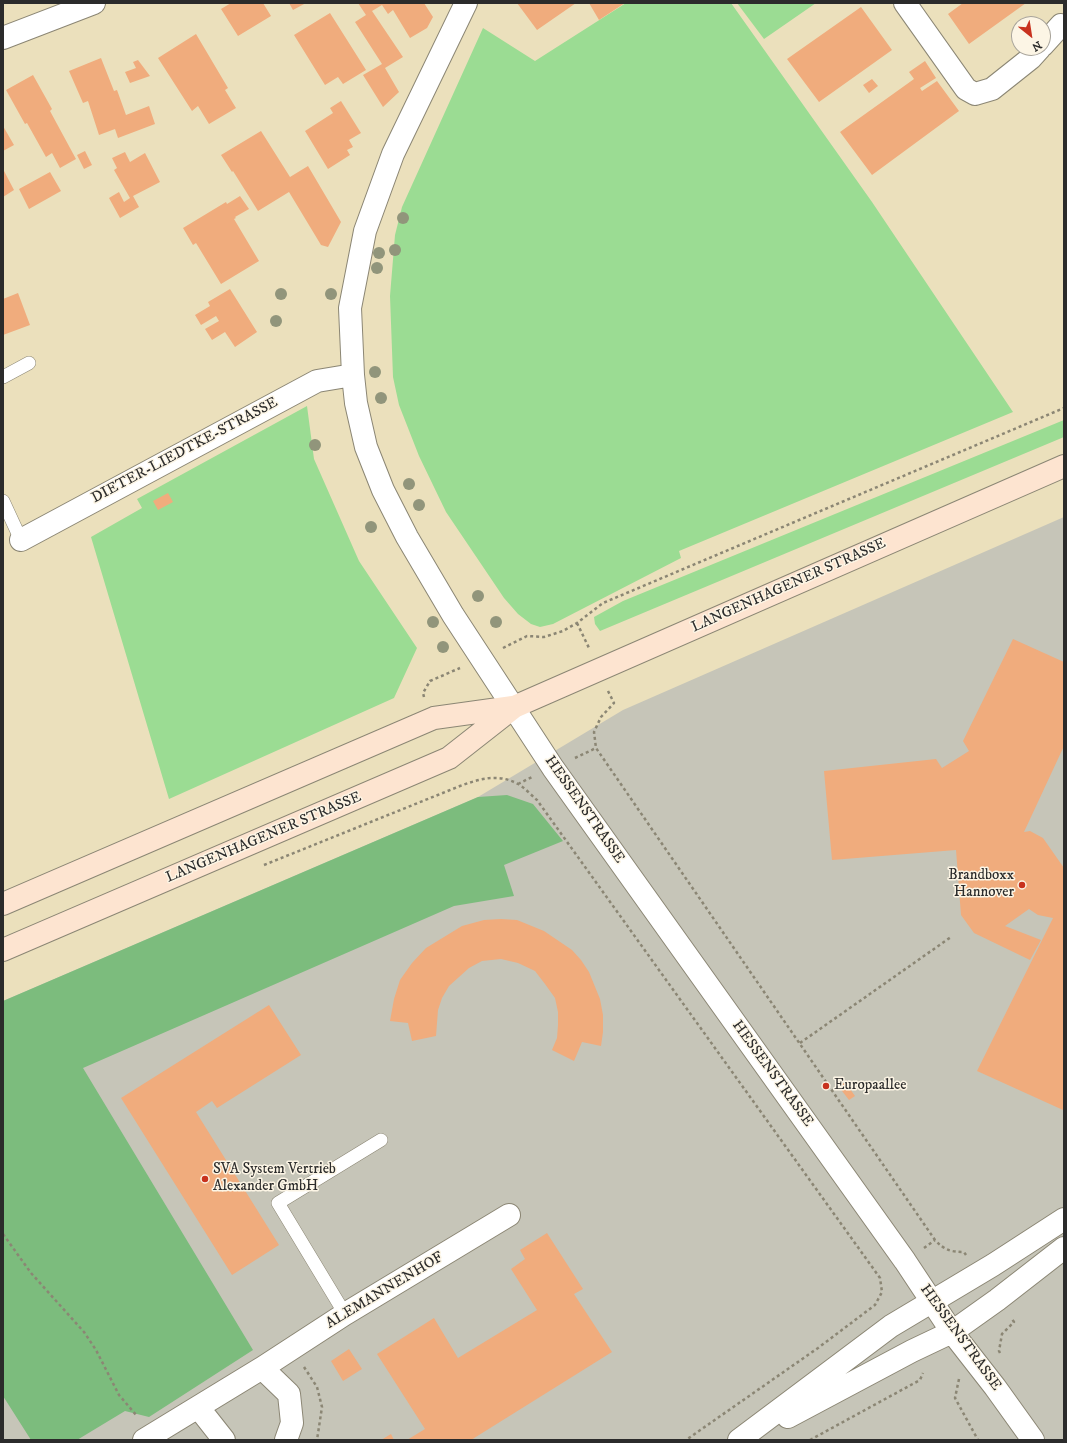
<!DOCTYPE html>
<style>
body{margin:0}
#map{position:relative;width:1067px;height:1443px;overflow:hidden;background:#ebe0bc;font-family:"IM FELL DW Pica",serif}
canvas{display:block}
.frame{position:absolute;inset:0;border:4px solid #2b2b2b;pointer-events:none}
.north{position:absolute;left:1011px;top:16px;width:40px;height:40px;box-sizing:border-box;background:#fcf5e5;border:1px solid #a8a49b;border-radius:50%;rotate:150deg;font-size:11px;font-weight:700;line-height:16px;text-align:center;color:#2b2b2b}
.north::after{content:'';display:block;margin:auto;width:14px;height:18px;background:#c8321e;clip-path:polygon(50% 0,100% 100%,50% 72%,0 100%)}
</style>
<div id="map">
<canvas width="1067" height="1443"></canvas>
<div class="frame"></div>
<div class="north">N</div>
</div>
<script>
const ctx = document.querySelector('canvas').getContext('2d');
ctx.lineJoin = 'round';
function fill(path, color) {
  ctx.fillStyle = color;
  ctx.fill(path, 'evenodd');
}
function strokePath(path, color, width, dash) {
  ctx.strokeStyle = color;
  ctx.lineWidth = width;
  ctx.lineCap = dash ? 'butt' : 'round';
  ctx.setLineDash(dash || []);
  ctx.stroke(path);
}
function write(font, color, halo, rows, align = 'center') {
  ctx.font = font + ' "IM FELL DW Pica",serif';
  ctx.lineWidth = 3;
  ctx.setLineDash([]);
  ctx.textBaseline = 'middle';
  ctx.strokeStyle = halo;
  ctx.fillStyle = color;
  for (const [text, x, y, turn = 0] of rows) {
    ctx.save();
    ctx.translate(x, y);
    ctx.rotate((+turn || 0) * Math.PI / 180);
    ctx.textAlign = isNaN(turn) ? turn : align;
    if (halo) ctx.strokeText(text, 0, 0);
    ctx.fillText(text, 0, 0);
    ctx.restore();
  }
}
fill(new Path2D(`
 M1064,517V1440H3V1001L478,797L623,710Z`), '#c6c5b8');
fill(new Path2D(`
 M626,3H731L872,202L1013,412L679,551L681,558L553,624L540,627L531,624L518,614L504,598L446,512L419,456L399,405L393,377L390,296L395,235L402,207L483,28L535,61Z
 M737,3H816L764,39Z
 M307,406L314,459L359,561L417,648L394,698L169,799L91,537L142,508L137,499Z
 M1064,420V437L600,631L595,624L594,617L623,601Z`), '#9bdc93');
fill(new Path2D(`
 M507,795L533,804L563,841L504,865L514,896L454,906L83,1068L253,1350L149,1417L125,1411L77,1440H31L3,1396V1001L478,797Z`), '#7cbc7d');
fill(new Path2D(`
 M231,3H263L271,16L238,36L221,9Z
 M289,3H306L293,10Z
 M358,3H424L433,17L427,28L410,38L393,10L388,14L382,5L372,11L403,57L385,68L399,92L383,107L363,75L382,64L355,22L366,15Z
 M517,3H576L537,30Z
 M589,3H625L599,20Z
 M963,3H1026L969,44L948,14Z
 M861,7L892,50L819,102L787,59Z
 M330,13L366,70L343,84L338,77L325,85L294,35Z
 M196,34L228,88L225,90L236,108L209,124L198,106L192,111L158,58Z
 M101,58L114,91L117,90L126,115L149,106L155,124L118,138L115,129L99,135L88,101L83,103L69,71Z
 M138,60L150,76L130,83L125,72L136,68L133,62Z
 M925,61L936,78L920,88L922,91L937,81L959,111L872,175L840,132L914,79L909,72Z
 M33,75L52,109L50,111L76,159L60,168L52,153L46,157L27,123L25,124L6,90Z
 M872,79L878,86L869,93L863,85Z
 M341,101L361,133L349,140L353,147L347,150L350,155L328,169L305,131L333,113L330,108Z
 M3,126L14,145L3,151Z
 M261,131L290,177L308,166L341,222L328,247L321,245L289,192L258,211L233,171L232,172L221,155Z
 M85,151L92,165L84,169L77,155Z
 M125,152L130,162L145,153L160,182L133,196L139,207L120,218L109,198L119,192L124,202L130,198L114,170L117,168L112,158Z
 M3,169L14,190L3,197Z
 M50,172L61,191L29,209L19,189Z
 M240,196L249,209L235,217L236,218L234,219L259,261L221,284L196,243L193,245L183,228L226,202L227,204Z
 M230,289L257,332L235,347L225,332L212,340L205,329L219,321L216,316L201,325L195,315L210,306L208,302Z
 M18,293L30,325L3,335V299Z
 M168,493L173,502L158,510L153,501Z
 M1013,639L1064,662V746L1024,832L1030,831L1043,838L1064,868L1063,1110L977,1071L1053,918L1038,915L1029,909L1005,926L1041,940L1030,960L974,933L961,915L956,850L832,860L824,771L936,759L942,768L969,751L963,741Z
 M501,919L517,920L544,931L572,950L581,960L589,972L600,999L603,1015V1032L601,1046L582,1042L574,1061L552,1050L557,1038L558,1025V1012L555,998L545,984L535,971L518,963L501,959L482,961L469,968L449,986L442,998L438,1010L436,1036L412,1041L408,1023L390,1021L394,999L400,980L412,963L426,948L462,926L484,920Z
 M269,1005L301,1055L217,1108L212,1101L196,1112L279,1245L232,1275L121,1098Z
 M845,1082L855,1096L849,1100L839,1087Z
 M547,1233L583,1289L574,1294L612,1352L471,1440H407L425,1429L377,1354L434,1318L458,1358L537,1310L511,1269L525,1259L520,1250Z
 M349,1349L362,1369L343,1381L331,1361Z
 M391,1434L394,1440H381Z`), '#f0ac7d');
const service = new Path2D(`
 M3,377L29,363
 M3,501L21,540
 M345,1314L278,1203L381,1140`);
const minor = new Path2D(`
 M466,3L393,154L365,231L350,308L353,375L356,403L366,447L383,490L407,537L453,615L553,768L905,1261L952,1332L995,1387L1033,1440
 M905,3L966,89L975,94L992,89L1031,58L1040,48
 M3,38L94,3
 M1043,45L1061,25
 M21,540L317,381L353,375
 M262,1368L345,1314L509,1215
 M198,1407L224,1440
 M788,1417L912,1351L952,1332L997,1300L1064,1248
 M144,1440L262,1368L289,1394L292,1423L286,1440
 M739,1440L891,1326L993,1265L1064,1219`);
const secondary = new Path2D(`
 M3,904L434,718L513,707
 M3,950L449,758L514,707L1064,466`);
strokePath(service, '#8b8674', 14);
strokePath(minor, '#8b8674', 24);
strokePath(secondary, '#8b8674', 24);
strokePath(new Path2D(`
 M577,623L589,648
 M503,648L527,636L544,637L563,631L577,623L603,603L1064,408
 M608,691L614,703L601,717L594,732L596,748L935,1240C944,1250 951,1252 964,1252L966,1255
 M424,697L423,693L430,681L460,668
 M575,758L596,748
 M518,784L532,777
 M264,865L460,786C479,779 498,773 518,784C524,787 531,795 537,800L880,1278L882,1292L875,1305L818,1348L686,1440
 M800,1043L951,937
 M3,1234L31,1273L84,1332L96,1350L119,1395L137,1416
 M924,1248L935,1240
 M1000,1353L999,1351L1002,1334L1014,1322L1012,1319
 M304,1367L317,1387L322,1407L317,1440
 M959,1379L955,1398L978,1440
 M810,1440L920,1380L923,1373`), '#8b8674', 2.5, [3, 3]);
strokePath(service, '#fff', 13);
strokePath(minor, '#fff', 22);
strokePath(secondary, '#fde4d0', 22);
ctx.fillStyle = '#91957b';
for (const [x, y] of [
 [403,218],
 [395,250],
 [379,253],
 [377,268],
 [281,294],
 [331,294],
 [276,321],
 [375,372],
 [381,398],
 [315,445],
 [409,484],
 [419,505],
 [371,527],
 [478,596],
 [433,622],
 [496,622],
 [443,647]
]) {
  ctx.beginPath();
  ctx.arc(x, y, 6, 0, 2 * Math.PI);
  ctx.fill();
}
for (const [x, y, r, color] of [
 [1022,885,4,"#c8321e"],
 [826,1086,4,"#c8321e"],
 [205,1179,4,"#c8321e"]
]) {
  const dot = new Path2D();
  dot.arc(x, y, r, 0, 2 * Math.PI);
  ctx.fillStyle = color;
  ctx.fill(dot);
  strokePath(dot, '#fcf5e5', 1.5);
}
write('15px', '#2b2b2b', '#fcf5e5', [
 ["DIETER-LIEDTKE-STRASSE",185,451,-28],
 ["LANGENHAGENER STRASSE",789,586,-24],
 ["HESSENSTRASSE",584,810,55],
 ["LANGENHAGENER STRASSE",264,838,-23],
 ["HESSENSTRASSE",772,1074,54],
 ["ALEMANNENHOF",385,1291,-31],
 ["HESSENSTRASSE",960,1338,54]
]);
write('15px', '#2b2b2b', '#fcf5e5', [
 ["Brandboxx",1014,876,"right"],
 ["Hannover",1014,893,"right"],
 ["Europaallee",834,1086],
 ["SVA System Vertrieb",213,1170],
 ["Alexander GmbH",213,1187]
], 'left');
</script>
